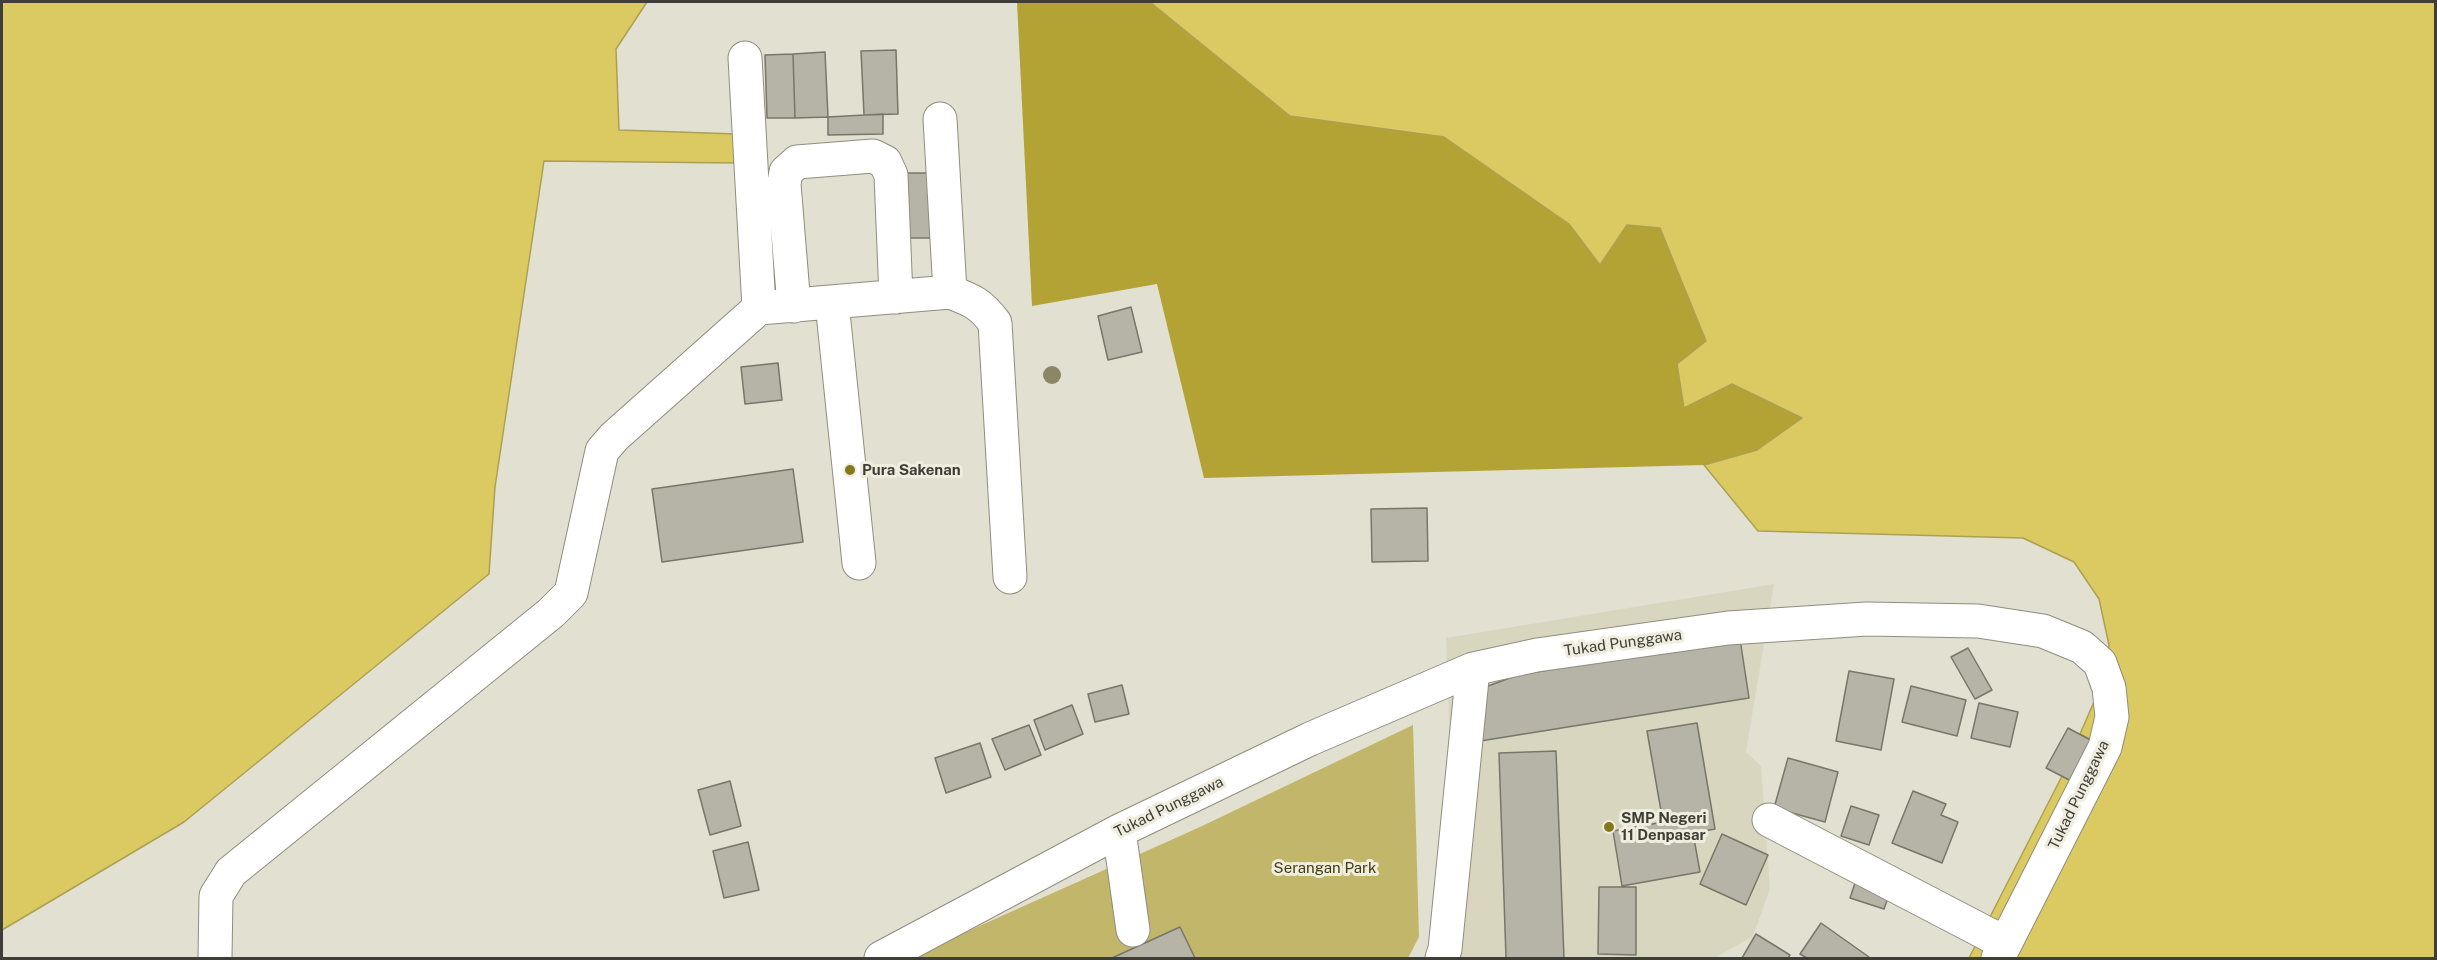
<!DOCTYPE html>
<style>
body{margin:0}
#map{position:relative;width:2437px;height:960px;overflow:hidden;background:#e2e0d1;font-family:"Public Sans",sans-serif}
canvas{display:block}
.frame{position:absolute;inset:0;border:3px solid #3e3d37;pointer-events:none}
</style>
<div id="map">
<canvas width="2437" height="960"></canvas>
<div class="frame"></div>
</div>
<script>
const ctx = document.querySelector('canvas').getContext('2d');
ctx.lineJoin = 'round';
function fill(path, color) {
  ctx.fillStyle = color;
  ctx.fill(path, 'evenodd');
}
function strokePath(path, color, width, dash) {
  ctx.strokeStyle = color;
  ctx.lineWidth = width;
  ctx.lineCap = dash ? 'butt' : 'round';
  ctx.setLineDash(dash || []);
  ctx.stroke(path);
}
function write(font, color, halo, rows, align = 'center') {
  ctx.font = font + ' "Public Sans",sans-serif';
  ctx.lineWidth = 6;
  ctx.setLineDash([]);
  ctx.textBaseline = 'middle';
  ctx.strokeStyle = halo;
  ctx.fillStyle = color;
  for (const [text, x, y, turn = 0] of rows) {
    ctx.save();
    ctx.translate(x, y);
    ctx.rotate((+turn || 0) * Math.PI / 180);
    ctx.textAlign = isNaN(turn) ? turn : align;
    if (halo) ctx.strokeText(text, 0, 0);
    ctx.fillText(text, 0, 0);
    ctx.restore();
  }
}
fill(new Path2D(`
 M1774,584L1746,752L1761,766L1770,889L1753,936L1715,958H1458L1446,638Z`), '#d9d6c0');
fill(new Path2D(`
 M1413,725L1419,937L1408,958H908L1200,827Z`), '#c2b66a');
fill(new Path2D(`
 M1017,2H1150L1290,116L1444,137L1569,224L1599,264L1627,225L1660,228L1706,341L1684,408L1732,384L1803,418L1757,450L1704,465L1204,478L1157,284L1032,306Z`), '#b3a234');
const water = new Path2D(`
 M2,2H647L616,49L619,130L737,134L738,163L544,161L495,487L489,574L184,822L2,930Z
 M1150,2H2435V958H1969L2062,776L2077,784L2098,744L2080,734L2103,681L2109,645L2099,599L2074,562L2023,538L1758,531L1704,465L1757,450L1802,418L1732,384L1684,408L1677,364L1706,341L1660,228L1627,225L1600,265L1569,224L1444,137L1290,116Z`);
fill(water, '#dbca61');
strokePath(water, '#aca054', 1.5);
const building = new Path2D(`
 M896,50L898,114L864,115L861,51Z
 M825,52L828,117L795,118L793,54Z
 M793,54L795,118H767L765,55Z
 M883,114V134L828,135V117Z
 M901,173H931L932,238H902Z
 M1131,307L1142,352L1108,360L1098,316Z
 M778,363L782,400L745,404L741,367Z
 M793,469L803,542L662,562L652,489Z
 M1427,508L1428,561L1372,562L1371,509Z
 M1740,639L1749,698L1474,742L1480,689L1518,675Z
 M1968,648L1992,690L1975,699L1951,657Z
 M1849,671L1894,679L1881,750L1836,741Z
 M1122,685L1129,714L1095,722L1088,694Z
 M1911,686L1966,700L1957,736L1902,722Z
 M1979,703L2018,712L2010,747L1971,738Z
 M1072,705L1083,734L1045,750L1034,720Z
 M1697,723L1715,829L1693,833L1700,872L1622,886L1613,831L1663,822L1647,731Z
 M1029,725L1041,755L1005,770L992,739Z
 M2068,728L2098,744L2077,784L2046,768Z
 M980,743L991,777L946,793L935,758Z
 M1556,751L1564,958H1506L1499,753Z
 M1788,758L1838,772L1825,822L1774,808Z
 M730,781L741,826L710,835L698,790Z
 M1913,791L1946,804L1941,815L1958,822L1942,863L1892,843Z
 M1851,806L1879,815L1869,845L1841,836Z
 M1722,834L1768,855L1746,905L1700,884Z
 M748,842L759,890L724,898L713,851Z
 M1856,880L1890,892L1884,909L1850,898Z
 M1599,887H1636V955L1598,954Z
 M1821,923L1869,957L1867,958H1807L1800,954Z
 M1180,927L1195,958H1112Z
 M1756,934L1790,955L1788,958H1742Z`);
fill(building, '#b6b4a6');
strokePath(building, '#787669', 1.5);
const minor = new Path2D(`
 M940,119L950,292
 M832,303L859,563
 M794,306L784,184L786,172L797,162L873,156L885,162L891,175L896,297
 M759,308L950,292C972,300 981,304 995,323L1010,577
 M1769,820L2005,943
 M1119,831L1133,930
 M215,958L216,896L231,872L551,613L571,593L602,451L614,437L759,308L745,58
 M881,958L1119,831L1310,739L1473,669L1537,655L1728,628L1867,619L1978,621L2043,631L2082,647L2100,663L2109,688L2112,717L2105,747L1998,958
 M1442,958L1445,949L1473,669`);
strokePath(minor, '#8f8d7f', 35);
strokePath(minor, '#fff', 33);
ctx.fillStyle = '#8b8666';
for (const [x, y] of [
 [1052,375]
]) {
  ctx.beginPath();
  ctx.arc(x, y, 9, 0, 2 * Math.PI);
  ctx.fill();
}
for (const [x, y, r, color] of [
 [850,470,6,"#85771b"],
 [1609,827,6,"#85771b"]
]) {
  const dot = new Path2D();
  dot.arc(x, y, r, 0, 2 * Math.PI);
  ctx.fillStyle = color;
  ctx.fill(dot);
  strokePath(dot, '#efedde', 2);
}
write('bold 15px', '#3e3d37', '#efedde', [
 ["Pura Sakenan",862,470],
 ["SMP Negeri",1621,818],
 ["11 Denpasar",1621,835]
], 'left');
write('15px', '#3e3d37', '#efedde', [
 ["Tukad Punggawa",1623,643,-8],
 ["Tukad Punggawa",2079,795,-64],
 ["Tukad Punggawa",1169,807,-26]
]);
write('15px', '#433c0f', '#efedde', [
 ["Serangan Park",1325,868]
]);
</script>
